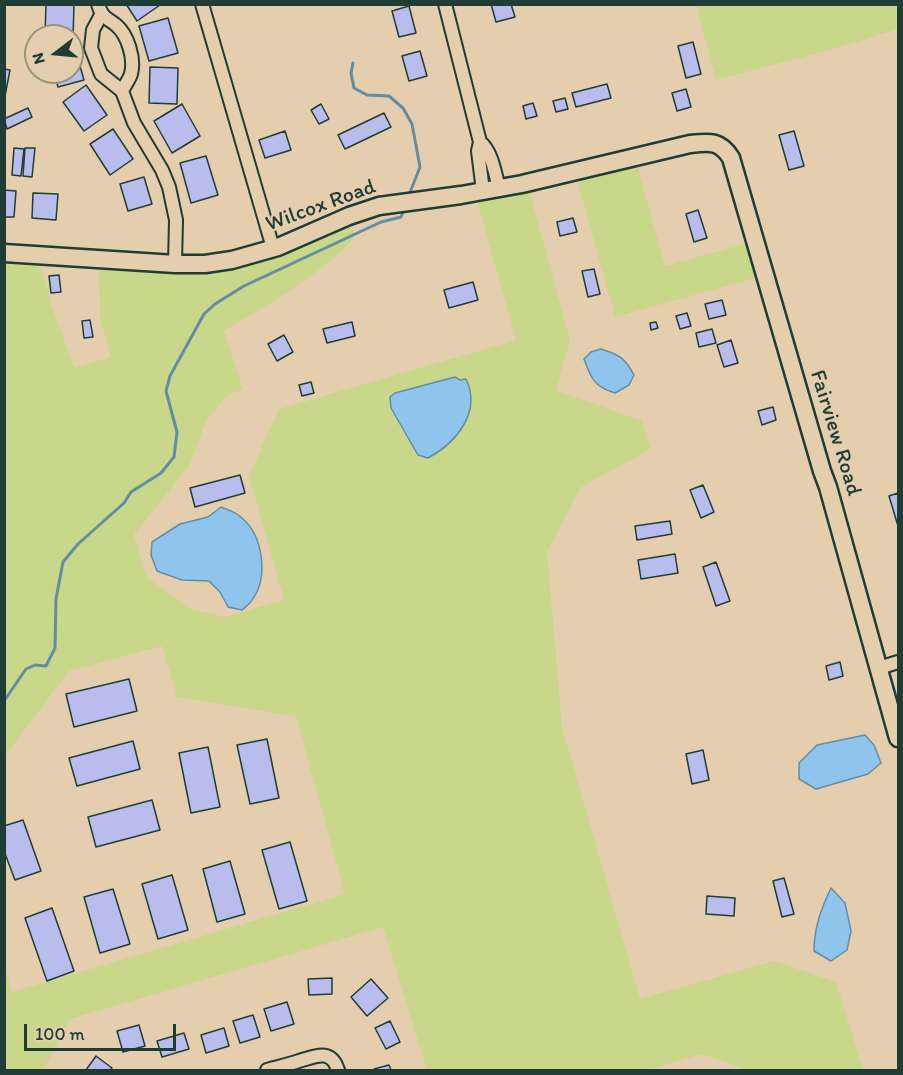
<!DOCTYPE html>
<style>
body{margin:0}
#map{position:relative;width:903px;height:1075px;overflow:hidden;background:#e4ceae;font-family:Itim,sans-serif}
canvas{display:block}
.frame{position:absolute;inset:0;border:6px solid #1f3d34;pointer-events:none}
.north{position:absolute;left:24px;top:24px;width:60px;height:60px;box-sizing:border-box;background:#e4ceae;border:2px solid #95947d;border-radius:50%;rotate:254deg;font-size:16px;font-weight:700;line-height:24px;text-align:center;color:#1f3d34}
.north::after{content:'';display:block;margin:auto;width:21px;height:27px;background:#1f3d34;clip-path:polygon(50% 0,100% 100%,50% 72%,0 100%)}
.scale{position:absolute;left:24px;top:1024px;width:152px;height:27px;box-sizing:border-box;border:3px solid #1f3d34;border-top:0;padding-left:8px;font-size:18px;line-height:21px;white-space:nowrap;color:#1f3d34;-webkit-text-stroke:4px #e4ceae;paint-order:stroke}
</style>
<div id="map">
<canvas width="903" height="1075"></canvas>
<div class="frame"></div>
<div class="north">N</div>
<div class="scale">100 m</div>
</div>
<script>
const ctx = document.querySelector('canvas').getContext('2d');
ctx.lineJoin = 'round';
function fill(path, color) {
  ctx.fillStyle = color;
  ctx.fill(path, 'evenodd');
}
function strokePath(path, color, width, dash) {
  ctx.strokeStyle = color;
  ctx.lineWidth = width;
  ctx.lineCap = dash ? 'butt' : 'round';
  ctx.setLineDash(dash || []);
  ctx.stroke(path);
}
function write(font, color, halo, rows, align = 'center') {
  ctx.font = font + ' Itim,sans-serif';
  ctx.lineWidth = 4.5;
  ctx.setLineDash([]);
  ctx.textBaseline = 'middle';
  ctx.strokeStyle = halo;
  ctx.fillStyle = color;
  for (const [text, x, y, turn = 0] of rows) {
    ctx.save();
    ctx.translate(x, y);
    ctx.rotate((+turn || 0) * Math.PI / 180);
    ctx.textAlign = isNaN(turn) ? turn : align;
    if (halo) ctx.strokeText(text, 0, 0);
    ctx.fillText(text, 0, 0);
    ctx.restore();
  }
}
fill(new Path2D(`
 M696,5H898V29L840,47L716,80Z
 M635,158L665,266L756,241L766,275L615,317L575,172Z
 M527,183L570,340L556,390L642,421L650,449L580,488L547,552L562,727L640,999L774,961L836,982L863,1070H748L702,1054L646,1070H427L383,927L70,1019L43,1070H5L4,965L12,992L345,894L296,716L177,697L162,646L69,671L5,756V253L38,255L51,304L74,368L111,357L100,318L99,259L205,264L353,214V240C316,278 270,303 224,331L243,390L228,394L206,421L190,464L134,535L146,577L193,610L225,617L284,600L249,476L279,409L516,340L475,193ZM455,377L469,384L470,411L465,420L447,445L428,458L418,455L391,408L395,393Z`), '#c9d78b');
const water = new Path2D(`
 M601,349C620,355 625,358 634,375L629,385L615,393C594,387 591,378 584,359L591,352Z
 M455,377L460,380L466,379C482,412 456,443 428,458L418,455L391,408L390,397L395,393Z
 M221,507C229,510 236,512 242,518C263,536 269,577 252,600C250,604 245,607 242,610L228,607L220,592L209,581L182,580L157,571L151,555L152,542L180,524L208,517Z
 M865,735L874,745L881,763L868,774L816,789L799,779V763L817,745Z
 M831,888L845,903L851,931L847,950L831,961L814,951C814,928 821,909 831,888Z`);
fill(water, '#8fc4ed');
strokePath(water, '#628ea3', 1.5);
strokePath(new Path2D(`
 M353,63L351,73L354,88L367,95L389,96L403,108L412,124L420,167L409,195
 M4,701L26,669L35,665L46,666L55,648L56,599L63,562L78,544L124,503L131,492L161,473L174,457L177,432L166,391L170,376L204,314L215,304L244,286L381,222L401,217L405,207`), '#628ea3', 3);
const building = new Path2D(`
 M46,4H74L73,39L72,36H45Z
 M126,4H159L160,5L137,21Z
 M491,4H511L515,17L496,22Z
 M409,6L416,33L399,37L392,11Z
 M168,18L178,53L149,61L139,26Z
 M693,42L701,74L686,78L678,46Z
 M74,45L84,80L58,87L54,72H72V46Z
 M420,51L427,76L409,81L402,56Z
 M150,67L178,68L177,104L149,103Z
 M4,69L10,70L5,96H4Z
 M607,84L611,98L576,107L572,93Z
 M86,85L107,115L84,131L63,102Z
 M686,89L691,107L677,111L672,93Z
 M565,98L568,109L556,112L553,101Z
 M533,103L537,116L526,119L523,106Z
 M182,104L200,136L172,153L154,121Z
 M321,104L329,119L319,124L311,110Z
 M28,108L32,117L7,129L4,119Z
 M384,113L391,127L345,149L338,135Z
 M113,129L133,159L110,175L90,144Z
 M285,131L291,150L265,158L259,140Z
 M794,131L804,166L789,170L779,135Z
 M14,148L24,149L21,176L12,175Z
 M25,148H35L32,177L23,176Z
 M206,156L218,195L191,203L180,163Z
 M144,177L152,204L128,211L120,184Z
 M4,190L16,191L14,217H4Z
 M33,193L58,194L56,220L32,218Z
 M698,210L707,238L694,242L686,214Z
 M573,218L577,232L560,236L557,222Z
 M594,269L600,294L588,297L582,271Z
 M59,275L61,292L51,293L49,276Z
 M473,282L478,300L449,308L444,290Z
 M722,300L726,315L709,319L705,304Z
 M687,313L691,326L680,329L676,316Z
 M90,320L93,337L84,338L82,321Z
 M352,322L355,336L327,343L323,329Z
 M656,322L658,328L651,330L650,323Z
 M712,329L716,343L699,347L696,333Z
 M284,335L293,352L277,361L268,344Z
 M731,340L738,363L724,367L717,345Z
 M311,382L314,393L302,396L299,385Z
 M773,407L776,420L762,425L758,411Z
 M240,475L245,493L195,507L190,488Z
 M703,485L714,512L701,518L690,490Z
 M898,493V526L889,496Z
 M670,521L672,534L637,540L635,526Z
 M675,554L678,573L641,579L638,560Z
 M716,562L730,601L716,606L703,567Z
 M840,662L843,676L829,680L826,666Z
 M129,679L137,711L74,727L66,694Z
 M267,739L279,798L250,804L237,745Z
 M133,741L140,769L77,786L69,758Z
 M208,747L220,807L191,813L179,753Z
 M703,750L709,780L692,784L686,754Z
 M152,800L160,830L96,847L88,817Z
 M23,820L41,871L15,880L4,851V826Z
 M290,842L307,901L279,909L262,850Z
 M230,861L245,914L217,922L203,869Z
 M172,875L188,930L158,939L142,884Z
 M784,878L794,914L782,917L773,881Z
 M113,889L130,944L100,953L84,897Z
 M707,896L735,898L734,916L706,914Z
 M52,908L74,971L47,981L25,918Z
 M332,978V994L309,995L308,979Z
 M371,979L388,998L367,1016L351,997Z
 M287,1002L294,1024L271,1031L264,1009Z
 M253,1015L260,1037L240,1043L233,1021Z
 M390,1021L400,1042L386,1049L375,1028Z
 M139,1025L145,1046L123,1052L117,1031Z
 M224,1028L229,1046L206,1053L201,1035Z
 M184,1033L189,1049L162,1057L157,1041Z
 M96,1056L112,1068L110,1070H86Z
 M389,1065L391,1070H375L374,1069Z`);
fill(building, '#b8bdee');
strokePath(building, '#1f3d34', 1.5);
const street = new Path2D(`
 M98,4C102,18 106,17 116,25C128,35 135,59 131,74C129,80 125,85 122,91
 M202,4L273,248
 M445,4L480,142L478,151L483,191
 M101,15L93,30L91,48L101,74L122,91L134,123L162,170L169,187L176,220L175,264
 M480,142C492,151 495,174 499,188
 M879,668L898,662
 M267,1070C277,1067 288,1065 299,1061C316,1056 331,1048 338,1070`);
const secondary = new Path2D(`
 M4,253L175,264H205L232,260L278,247L349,216L379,206L461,195L522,184L690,144C709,142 720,140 731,158L822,471L828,487L898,738`);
strokePath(street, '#1f3d34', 16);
strokePath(secondary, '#1f3d34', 21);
strokePath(street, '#e4ceae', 12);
strokePath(secondary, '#e4ceae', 16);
write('22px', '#1f3d34', '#e4ceae', [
 ["Wilcox Road",321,206,-20],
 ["Fairview Road",835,433,73]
]);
</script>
